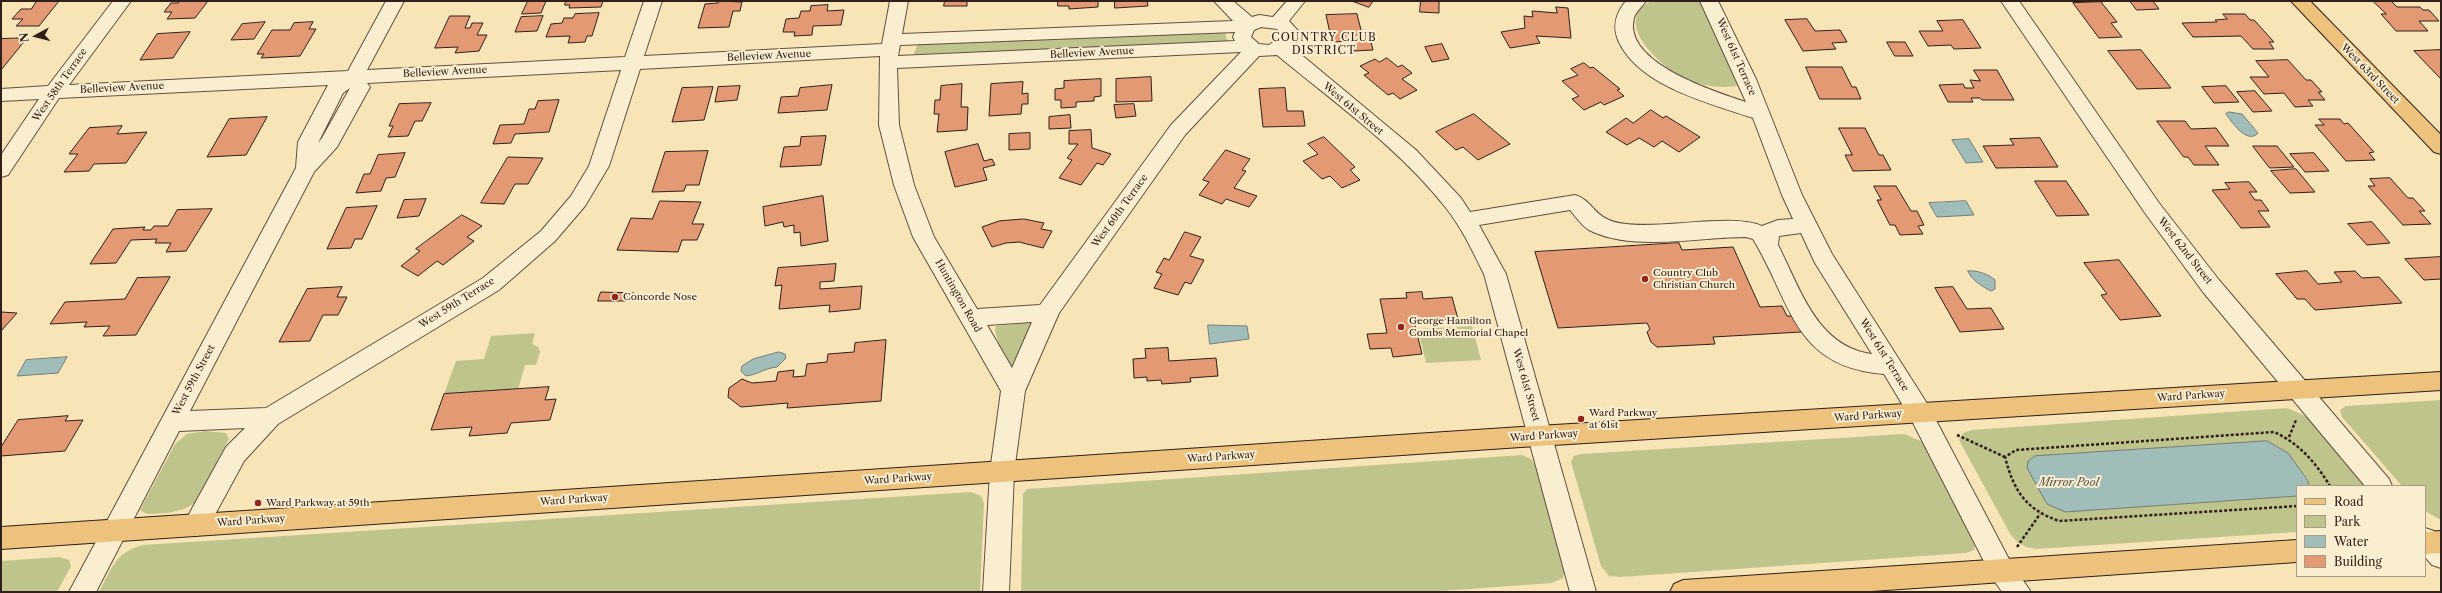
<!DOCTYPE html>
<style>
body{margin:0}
#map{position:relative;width:2442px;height:593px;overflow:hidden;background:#f7e5b8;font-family:"Libre Caslon Text",serif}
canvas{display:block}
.frame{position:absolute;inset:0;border:2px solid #311f19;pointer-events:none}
.legend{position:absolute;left:2296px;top:485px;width:130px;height:92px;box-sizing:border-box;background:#faeed1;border:1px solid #aa9b87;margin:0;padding:5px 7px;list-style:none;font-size:12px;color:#311f19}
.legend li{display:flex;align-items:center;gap:8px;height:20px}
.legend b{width:20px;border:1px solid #aa9b87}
.north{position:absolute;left:16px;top:16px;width:40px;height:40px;-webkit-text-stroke:3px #faeed1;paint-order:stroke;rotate:263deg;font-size:11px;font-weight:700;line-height:16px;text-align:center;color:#311f19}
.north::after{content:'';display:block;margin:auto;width:14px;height:18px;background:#311f19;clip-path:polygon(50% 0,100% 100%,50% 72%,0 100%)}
</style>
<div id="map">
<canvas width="2442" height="593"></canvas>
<div class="frame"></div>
<ul class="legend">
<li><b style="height:5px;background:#ecc27c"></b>Road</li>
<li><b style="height:11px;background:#bfc48d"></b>Park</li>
<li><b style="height:11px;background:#a1bdb9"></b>Water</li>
<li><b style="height:11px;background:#e29974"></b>Building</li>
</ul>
<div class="north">N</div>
</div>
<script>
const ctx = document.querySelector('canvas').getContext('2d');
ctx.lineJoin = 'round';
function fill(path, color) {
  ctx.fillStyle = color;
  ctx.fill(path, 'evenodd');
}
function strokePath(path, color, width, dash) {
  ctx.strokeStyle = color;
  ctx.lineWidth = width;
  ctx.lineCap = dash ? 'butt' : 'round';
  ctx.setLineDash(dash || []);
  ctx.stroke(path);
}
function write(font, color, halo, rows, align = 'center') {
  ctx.font = font + ' "Libre Caslon Text",serif';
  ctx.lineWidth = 4;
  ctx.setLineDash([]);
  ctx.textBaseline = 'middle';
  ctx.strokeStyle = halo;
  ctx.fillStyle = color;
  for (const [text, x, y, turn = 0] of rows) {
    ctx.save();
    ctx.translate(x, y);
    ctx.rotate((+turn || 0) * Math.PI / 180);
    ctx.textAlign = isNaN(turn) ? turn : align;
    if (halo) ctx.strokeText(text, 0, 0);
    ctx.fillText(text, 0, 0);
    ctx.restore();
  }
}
fill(new Path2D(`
 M1651,1H1701L1740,82L1737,86C1718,89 1697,85 1680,76C1658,64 1612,21 1651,1Z
 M1225,31L1227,40L1225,42L916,56L914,53L918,44Z
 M1027,323L1032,324L1011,371L1006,369L995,331L996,326Z
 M1472,326L1481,360L1426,363L1418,329Z
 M535,333L532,344L538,347L540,352L536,365H525L518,389L444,394L456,361L484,359L491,336Z
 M2441,400V520L2425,511V486H2402L2342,417L2340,410L2346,406Z
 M2287,408L2308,417L2366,486H2297V532L2036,549C2022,547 2015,542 2008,530L1959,440L1963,433L1972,430Z
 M205,431L226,433L229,439L195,503L184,509L168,513L147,514L140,510L175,444L187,434Z
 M1904,434L1921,441L1929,451L1975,542L1974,550L1966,553L1621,577L1609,576L1601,566L1571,462L1574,456L1581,454Z
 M1522,455L1531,459L1536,466L1565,568L1563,578L1552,583L1428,592H1021L1023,494L1027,489Z
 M971,492L981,496L984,503L980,592H99C112,568 115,552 143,545Z
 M59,557L69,560L71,566L57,592H1V561Z`), '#bfc48d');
const water = new Path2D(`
 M2229,112L2242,114L2258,133C2247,145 2232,122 2226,114Z
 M1969,139L1983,162L1966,163L1952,140Z
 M1966,201L1974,215L1937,217L1929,203Z
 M1968,271C1977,270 1988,274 1995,280V289L1991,291C1983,287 1971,280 1968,271Z
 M1208,325L1247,326L1249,339L1210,344Z
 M779,352L785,354L786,358L777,367C765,368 757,375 746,376L741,371L742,366L753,359Z
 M67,357L58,373L17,376L26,360Z
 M2267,441L2288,453L2308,481L2309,486H2297V496L2065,512L2047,504L2027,468L2028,461L2035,456Z`);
fill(water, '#a1bdb9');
strokePath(water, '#747e79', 1);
const building = new Path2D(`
 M37,1H59L39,26H16L23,19H12L21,9H31Z
 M180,1H208L195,18L167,19L172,12H164L171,3H178Z
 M528,1H546L541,13L522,14Z
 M566,1H603L601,7L569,8L570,5H565Z
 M718,1L742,2L740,11H733L729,27L698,28L705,4L718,3Z
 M945,1H967V6H944Z
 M1058,1H1098V7L1069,9V6H1058Z
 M1115,1H1147L1148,6L1115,8Z
 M1352,1H1373L1369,7Z
 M1421,1H1439V13L1420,12Z
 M2130,1H2153L2159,9L2137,10Z
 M2373,1H2391L2397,7H2420L2423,10H2429L2439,21H2419L2428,31H2396L2381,14H2386Z
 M2101,2L2117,22L2111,23L2122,37L2099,38L2073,3Z
 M828,5L827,11L844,10L841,25L813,26L812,35L794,36L795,32H783L786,19L799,18L801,11H810L811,6Z
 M1556,7L1568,8L1571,38L1536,36L1540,43L1510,48L1501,32L1525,28L1524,16L1533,17L1532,11L1557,13Z
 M599,13L592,36H587L585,42L568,43L570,36L546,37L551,24L562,23L564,18H573L575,14Z
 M1357,14L1363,38H1370L1373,50L1354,51L1351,41L1332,42L1326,15Z
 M2223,14H2245L2250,20H2254L2274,42H2269L2274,49H2253L2241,36L2193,37L2182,23L2217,22L2215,20L2227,19Z
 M450,16H470L465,28H470L472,23H483L477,35H487L479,51L455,53L458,47L435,48Z
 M543,16L537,31L515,32L521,17Z
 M1807,19L1815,31L1840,30L1847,42L1832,43L1836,49L1803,51L1785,20Z
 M1963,20L1981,48L1954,49L1951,45L1928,46L1919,31H1943L1937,21Z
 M265,22L254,39L231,40L242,24Z
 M313,22L309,29H316L300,56L261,58L264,54H257L272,30H290L294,23Z
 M190,32L173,58L140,60L157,34Z
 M27,38L1,70V39Z
 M1887,42H1905L1913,56H1895Z
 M1442,44L1449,59L1432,62L1425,47Z
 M2141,50L2171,88L2137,89L2108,51Z
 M2441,50V79L2414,51Z
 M1387,58L1398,67L1402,65L1412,73L1402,79L1417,90L1400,99L1393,93L1388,95L1364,75L1369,73L1360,66L1375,59L1379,62Z
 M2288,60L2306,80H2311L2322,92H2318L2325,100H2308L2313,106L2295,107L2284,93L2264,94L2250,77H2269L2256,61Z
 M1584,63L1590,68L1593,67L1620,89L1617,90L1624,96L1604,105L1601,102L1584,110L1572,99L1579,96L1562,81L1578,75L1571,69Z
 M1806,67H1842L1852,87H1856L1861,99H1820Z
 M1974,70H1997L2014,100H1982L1980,98H1971L1973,102H1948L1939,85L1963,84L1965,88H1974L1970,80L1980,81Z
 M1151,77L1152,101L1116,102V79Z
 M1101,79V96L1094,97V101L1076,102V107L1061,108V100H1055V89L1064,88V81Z
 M1023,82L1022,94L1028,93V104H1022L1021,114L989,116L991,84Z
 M962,84L961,107H968L967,130L937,132L939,114H934L935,100H940L941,86Z
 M832,85L827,110L778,113L781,97L798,96L800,88Z
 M740,86L737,100L715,102L718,87Z
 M2226,86L2239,102L2214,103L2202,87Z
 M713,87L704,120L672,122L682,88Z
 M1285,88L1287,111H1303L1305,126L1263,127L1259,89Z
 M2255,91L2272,111L2253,112L2237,92Z
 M559,100L549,132L515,134L511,143L493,144L500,125L524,124L529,109H535L538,101Z
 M431,103L422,121H415L408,136L388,137L393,126H389L399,104Z
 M1134,104L1136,116L1116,118L1114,105Z
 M1651,110L1663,118L1666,116L1700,137L1679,152L1662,141L1654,147L1639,138L1627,145L1606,132L1626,118L1633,123Z
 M1474,114L1510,144L1478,160L1463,147L1456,150L1436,132Z
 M1070,115L1071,128L1049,129V117Z
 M267,117L246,155L207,157L229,119Z
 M2319,119H2340L2344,124L2348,123L2374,152L2369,153L2375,160L2346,161L2315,125H2324Z
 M2157,121H2185L2191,129L2216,128L2229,146H2205L2219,165H2194L2188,157H2184Z
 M122,126L117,134L147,132L126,163L94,164L89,171L64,172L78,154H69L89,128Z
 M1839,128H1865L1879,155H1883L1891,170L1853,171L1845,155H1852Z
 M1091,130L1092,148L1111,154L1103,165L1097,163L1081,185L1059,178L1072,160L1067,158L1078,144H1069V131Z
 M1030,133V149L1009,150V134Z
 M826,136L821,165L780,167L784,147L800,146L801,137Z
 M1324,137L1355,167L1350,170L1360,180L1342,188L1330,176L1322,179L1303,161L1318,154L1308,144Z
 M2040,138L2058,167L1996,168L1983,146L2014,145L2010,139Z
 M978,144L984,161L992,159L995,165L983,168L987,180L955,187L945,152Z
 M2253,146H2277L2294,167L2270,168Z
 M1226,150L1250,159L1242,170L1246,171L1234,188L1257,196L1249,207L1226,199L1222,204L1199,195L1209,182L1203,180Z
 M708,151L699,185H686L684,191L652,192L665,152Z
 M405,153L395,177L386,178L381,191L356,193L364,174H370L378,155Z
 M2314,153L2329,171L2305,172L2290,154Z
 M508,157L543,158L528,184H515L504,204L481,203Z
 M2296,169L2315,192L2290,193L2271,171Z
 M2390,178L2408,198H2413L2425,211H2419L2431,224L2403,225L2368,186H2375L2370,179Z
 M2035,181H2066L2089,215L2057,216Z
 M2249,182L2257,192H2249L2255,200H2261L2269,211H2258L2270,227L2241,228L2212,190L2230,189L2225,183Z
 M1874,186H1896L1911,211H1917L1924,225L1918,226L1923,234L1900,235L1895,225H1890L1877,200H1881Z
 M823,196L828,241L801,246L800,232L794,233V225L784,227L783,222L765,226L763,207Z
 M426,199L419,216L397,218L404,200Z
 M660,201L701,202L692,224H704L697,240H682L678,252L617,250L631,218L652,219Z
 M377,206L362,239H355L351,248L327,249L346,208Z
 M212,209L186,251L166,252L171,243H155L157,239L131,240L116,263L90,264L113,229L145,227L143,230H151L154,226H168L177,210Z
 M462,215L482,226L467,237L474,241L443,265L437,261L418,276L401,266L420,251L416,249Z
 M1024,219L1044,223L1041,229L1052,231L1043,248L1019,242L1006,243L992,247L982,227L999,221Z
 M2372,222L2390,243L2367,245L2348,224Z
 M1185,232L1201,237L1190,256L1204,260L1191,284L1185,282L1178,295L1154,288L1162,274L1156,272L1164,258L1169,260Z
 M1679,243L1682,250L1733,247L1760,307L1782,306L1787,316H1793L1801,332L1713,337L1715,344L1657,347L1651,342L1647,332L1650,329L1647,323L1558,328L1535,252Z
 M2441,257V279L2424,280L2405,259Z
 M2119,260L2161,316L2120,320L2101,295L2107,294L2084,263Z
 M836,264L834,281L820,282V289L862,286L860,309L829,312L830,305L779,309L782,285L775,286L778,268Z
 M2307,271L2318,284L2342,282L2334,272L2355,271L2362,278L2379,277L2402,303L2315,310L2305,299H2297L2276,274Z
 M170,277L136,335L103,336L110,326L84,327L87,322L50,324L65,302L125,299L137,278Z
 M342,287L337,297H347L338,315H323L310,341L279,342L307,289Z
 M1953,287L1967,309L1991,308L2004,329L1960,332L1935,288Z
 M601,292L634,293L630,301H598Z
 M1422,292L1423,299L1452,297L1458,319L1414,321L1422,354L1393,357L1391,348L1370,349L1367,334L1387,333L1380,299L1407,298L1406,293Z
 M1,312L17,313L1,331Z
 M886,340L881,401L787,408L788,403L741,407L728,397L729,388L742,379L752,383L776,381L778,372L794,370L793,377L805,376L807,364L827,362L828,354L854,352L855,343Z
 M1168,348L1169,361L1216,358L1218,376L1190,378L1191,382L1162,384L1161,380L1147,381V377L1134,378L1133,359L1146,358L1145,349Z
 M549,387L545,400L556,399L550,420L511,423L507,433L469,436L472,427L431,430L444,394Z
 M68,416L65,421L83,420L65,451L1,456V447L18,420Z`);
fill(building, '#e29974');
strokePath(building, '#311f19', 1);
const minor = new Path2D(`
 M113,1H131L69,85L348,71L386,1H404L367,70L625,57L644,1H662L644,56L882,44L890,1H908L902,34L1233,21L1214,1H1233L1252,17L1259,15L1273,17L1287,1H1305L1289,21L1302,35L1292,47L1416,150L1461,198L1470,212L1575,195C1595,201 1593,221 1626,224C1663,229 1733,213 1762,226L1778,220L1793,219L1782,195L1753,118C1709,103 1638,86 1618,40C1612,25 1616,13 1626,1H1646C1642,7 1636,11 1634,18C1622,63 1716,92 1746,102L1700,1H1718L1756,79L1802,195L1832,254L1928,405L2011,563L2031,592H2002L1993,579L1911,419L1884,374C1793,367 1792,303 1753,239L1746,237C1699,237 1632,252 1589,230C1581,225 1576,217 1570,210L1479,225L1506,274L1596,592H1570L1484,274C1473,252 1462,228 1446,208C1400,149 1335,103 1277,55L1259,56L1185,135L1059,313L1025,391L1014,472L1009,592H983L990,472L1001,391L913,237L894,185L879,125L880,56L640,69L609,166L585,206L555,241L499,290L278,424L244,461L205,533L196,536L187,533L183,525L226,447L245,428L179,431L96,592H69L296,168L298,142L328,85L59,98L8,175L1,177V155L39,99L1,101V89L48,86ZM1261,27L1277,29L1283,35L1269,45L1259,44L1251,37L1254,30ZM1235,32L1233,37L1235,41L898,56L900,45ZM1241,52L1171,125L1040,305L977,309L934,237L914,185L899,125L897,68ZM621,70L589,166L571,196L541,231L483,278L266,408L190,411L314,172L337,147L370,87L367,83ZM350,88L322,138L318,143L343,93ZM1801,233L1815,263L1872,354C1817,347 1800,288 1778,245L1779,236ZM1032,322L1012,368L987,325Z
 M2001,1H2019L2159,203L2219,280L2389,479L2392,486H2365L2203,292L2145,213Z
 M2425,528L2434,531L2441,539V568L2432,565L2425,557Z`);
const major = new Path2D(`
 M2291,1H2310L2441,135V154L2434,152Z
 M2441,372V390L1521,447L1,549V527L1521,427Z
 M2441,531V553L2425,554V532Z
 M2297,540V562L1857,592H1670L1674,584L1683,580Z`);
strokePath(minor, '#625041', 2);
strokePath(major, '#311f19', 2);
strokePath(new Path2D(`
 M1957,435L2005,457
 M2289,437L2296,420
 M2297,506L2059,521C2025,509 2014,491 2005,457L2016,450L2274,432C2299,443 2316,463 2330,486
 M2017,547L2040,514`), '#311f19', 2.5, [3, 2]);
fill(minor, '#faeed1');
fill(major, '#ecc27c');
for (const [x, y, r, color] of [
 [1645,279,4,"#8f2418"],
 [615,297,4,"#8f2418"],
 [1401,327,4,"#8f2418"],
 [1581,419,4,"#8f2418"],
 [258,503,4,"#8f2418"]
]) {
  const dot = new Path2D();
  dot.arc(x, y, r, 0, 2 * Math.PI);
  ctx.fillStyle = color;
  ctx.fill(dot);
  strokePath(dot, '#faeed1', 1.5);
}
write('10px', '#311f19', '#faeed1', [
 ["Belleview Avenue",1092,53,-3],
 ["Belleview Avenue",769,56,-3],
 ["West 61st Terrace",1736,57,66],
 ["Belleview Avenue",445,72,-3],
 ["West 63rd Street",2370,74,46],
 ["West 58th Terrace",60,85,-55],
 ["Belleview Avenue",122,88,-3],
 ["West 61st Street",1353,109,40],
 ["West 60th Terrace",1120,211,-54],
 ["West 62nd Street",2185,251,52],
 ["Huntington Road",958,296,60],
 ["West 59th Terrace",457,303,-32],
 ["West 61st Terrace",1884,355,58],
 ["West 59th Street",194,380,-62],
 ["West 61st Street",1526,385,74],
 ["Ward Parkway",2191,396,-4],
 ["Ward Parkway",1868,416,-4],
 ["Ward Parkway",1544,436,-4],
 ["Ward Parkway",1221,457,-4],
 ["Ward Parkway",898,479,-4],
 ["Ward Parkway",574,500,-4],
 ["Ward Parkway",251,521,-4]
]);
write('10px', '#311f19', '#faeed1', [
 ["Country Club",1653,273],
 ["Christian Church",1653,285],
 ["Concorde Nose",623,297],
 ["George Hamilton",1409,321],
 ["Combs Memorial Chapel",1409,333],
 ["Ward Parkway",1589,413],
 ["at 61st",1589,425],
 ["Ward Parkway at 59th",266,503]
], 'left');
ctx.letterSpacing = '1px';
write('11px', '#311f19', '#faeed1', [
 ["COUNTRY CLUB",1324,38],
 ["DISTRICT",1324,51]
]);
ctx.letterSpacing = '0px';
write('italic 11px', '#534e49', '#faeed1', [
 ["Mirror Pool",2069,483]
]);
</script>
